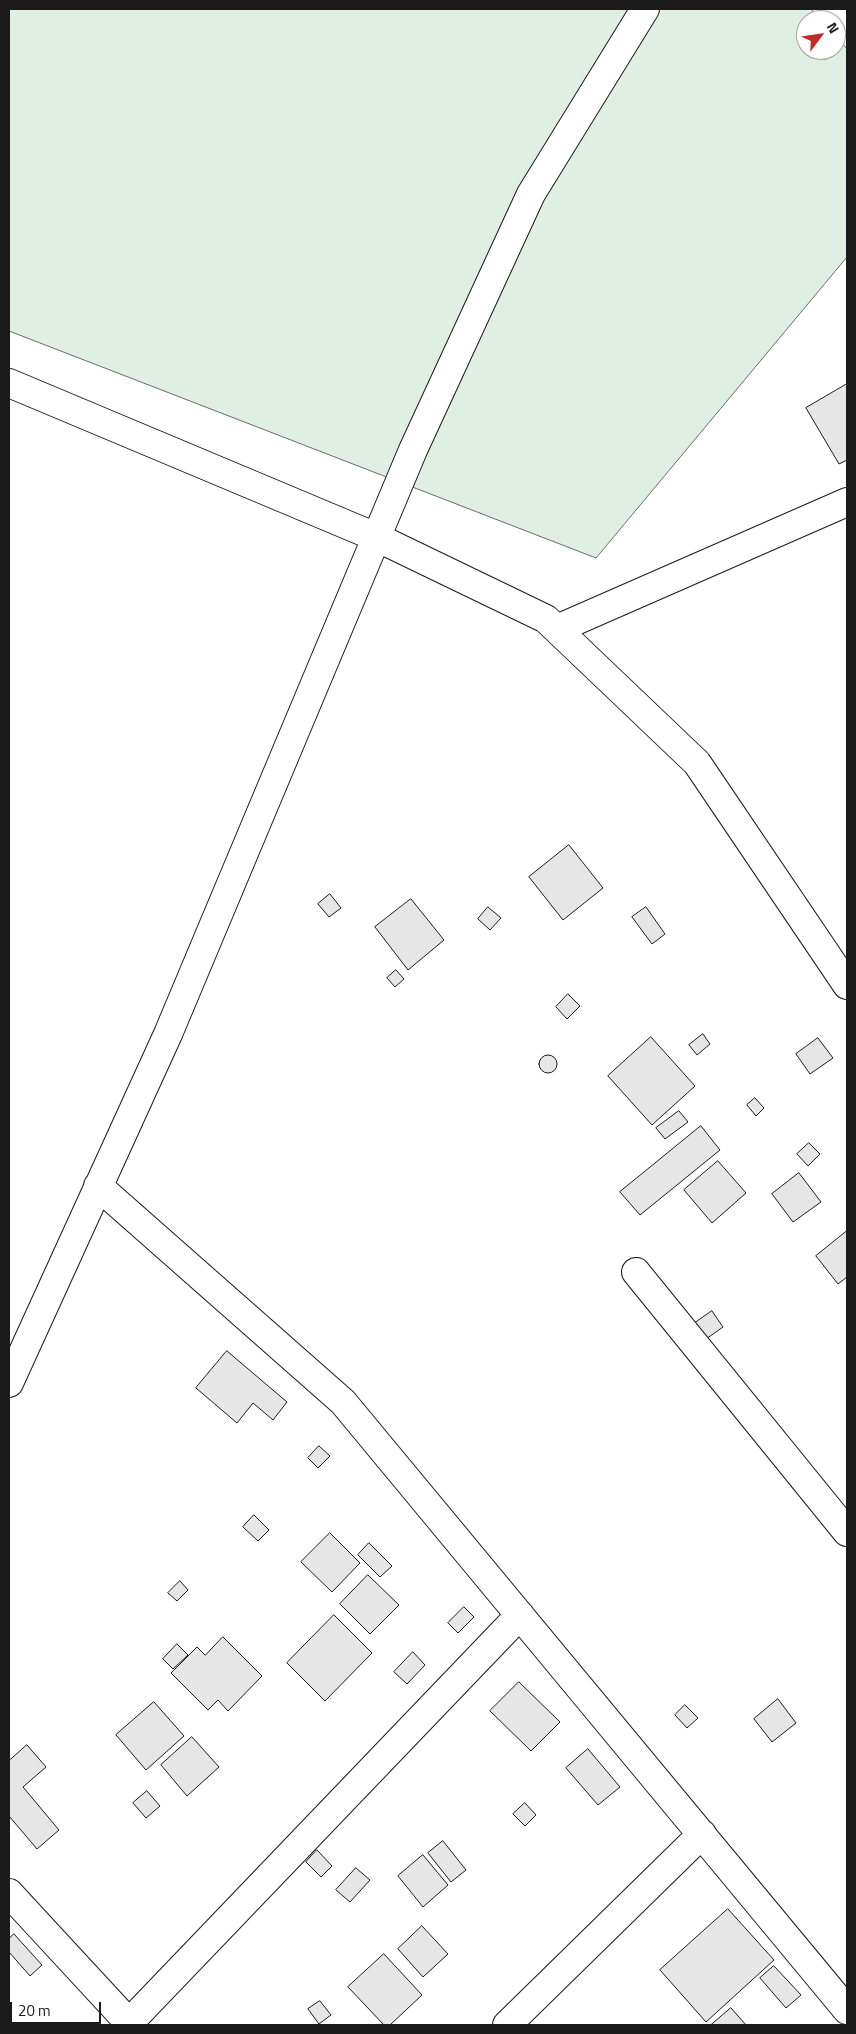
<!DOCTYPE html>
<style>
body{margin:0}
#map{position:relative;width:856px;height:2034px;overflow:hidden;background:#fff;font-family:"Titillium Web",sans-serif}
canvas{display:block}
.frame{position:absolute;inset:0;border:10px solid #1a1a1a;pointer-events:none}
.north{position:absolute;left:796px;top:10px;width:50px;height:50px;box-sizing:border-box;background:#fff;border:1px solid #a3a3a3;border-radius:50%;rotate:59deg;font-size:14px;font-weight:700;line-height:20px;text-align:center;color:#1a1a1a}
.north::after{content:'';display:block;margin:auto;width:18px;height:22px;background:#c62828;clip-path:polygon(50% 0,100% 100%,50% 72%,0 100%)}
.scale{position:absolute;left:10px;top:2002px;width:91px;height:22px;box-sizing:border-box;border:2px solid #1a1a1a;border-top:0;padding-left:6px;font-size:15px;line-height:18px;white-space:nowrap;color:#1a1a1a;-webkit-text-stroke:4px #fff;paint-order:stroke}
</style>
<div id="map">
<canvas width="856" height="2034"></canvas>
<div class="frame"></div>
<div class="north">N</div>
<div class="scale">20 m</div>
</div>
<script>
const ctx = document.querySelector('canvas').getContext('2d');
ctx.lineJoin = 'round';
function fill(path, color) {
  ctx.fillStyle = color;
  ctx.fill(path, 'evenodd');
}
function strokePath(path, color, width, dash) {
  ctx.strokeStyle = color;
  ctx.lineWidth = width;
  ctx.lineCap = dash ? 'butt' : 'round';
  ctx.setLineDash(dash || []);
  ctx.stroke(path);
}
const green = new Path2D(`
 M9,9H811L821,20H806V50H836V36L847,49V257L596,558L9,331Z`);
fill(green, '#e0efe3');
strokePath(green, '#6a6a6a', 1);
const building = new Path2D(`
 M847,384V460L839,464L806,408Z
 M569,845L603,888L563,920L529,877Z
 M330,894L341,908L329,917L318,904Z
 M411,899L444,940L408,970L375,927Z
 M488,907L501,918L490,930L478,919Z
 M646,907L665,934L652,944L632,917Z
 M396,970L404,979L395,987L387,978Z
 M568,994L580,1006L567,1019L556,1007Z
 M703,1034L710,1044L697,1055L689,1045Z
 M651,1037L695,1086L652,1125L608,1076Z
 M818,1038L833,1058L810,1074L796,1054Z
 M539 1064a9 9 0 1 1 18 0a9 9 0 1 1-18 0Z
 M755,1098L764,1108L756,1116L747,1105Z
 M679,1111L688,1122L665,1139L656,1128Z
 M701,1126L720,1150L640,1215L620,1192Z
 M809,1143L820,1154L808,1166L797,1154Z
 M718,1161L746,1193L712,1223L684,1190Z
 M799,1173L821,1202L793,1222L772,1194Z
 M847,1231V1277L838,1284L816,1256Z
 M712,1311L723,1327L706,1339L695,1323Z
 M227,1351L287,1402L273,1420L253,1403L237,1423L196,1388Z
 M319,1446L330,1456L318,1468L308,1458Z
 M254,1515L269,1530L258,1541L243,1527Z
 M330,1533L360,1563L332,1592L301,1562Z
 M369,1543L392,1566L380,1577L358,1555Z
 M368,1575L399,1605L370,1634L340,1604Z
 M180,1581L188,1590L177,1601L168,1593Z
 M464,1607L474,1617L458,1633L448,1623Z
 M334,1615L372,1653L325,1701L287,1663Z
 M223,1637L262,1676L228,1711L218,1700L208,1710L171,1673L197,1647L205,1655Z
 M177,1644L188,1655L173,1669L163,1659Z
 M413,1652L425,1665L407,1684L394,1672Z
 M519,1682L560,1722L531,1751L490,1711Z
 M778,1699L796,1723L772,1742L754,1719Z
 M154,1702L184,1736L146,1770L116,1735Z
 M685,1705L698,1718L687,1728L675,1715Z
 M192,1737L219,1767L187,1796L161,1765Z
 M27,1745L46,1767L23,1787L59,1830L37,1849L9,1816V1761Z
 M588,1749L620,1787L598,1805L566,1768Z
 M147,1791L160,1806L146,1818L133,1803Z
 M525,1803L536,1815L525,1826L513,1814Z
 M443,1841L466,1870L451,1882L428,1853Z
 M317,1850L332,1866L321,1877L306,1862Z
 M423,1855L448,1885L423,1907L398,1876Z
 M356,1868L370,1880L350,1902L336,1890Z
 M728,1909L774,1960L706,2022L660,1970Z
 M422,1926L448,1954L423,1977L398,1949Z
 M14,1934L42,1965L30,1976L9,1952V1939Z
 M384,1954L422,1995L390,2025H384L348,1987Z
 M774,1966L801,1995L786,2008L760,1978Z
 M320,2001L331,2015L319,2024L308,2009Z
 M731,2008L746,2025H711Z`);
fill(building, '#e6e6e6');
strokePath(building, '#1a1a1a', 1);
const minor = new Path2D(`
 M9,383L376,537L546,619L697,763L847,985
 M557,629L847,502
 M98,1186L343,1402L847,2010
 M636,1272L847,1532
 M9,1383L168,1034L413,450L531,194L645,9
 M9,1893L131,2025
 M127,2025L520,1615
 M507,2025L702,1834`);
strokePath(minor, '#1a1a1a', 30);
strokePath(minor, '#fff', 28);
</script>
